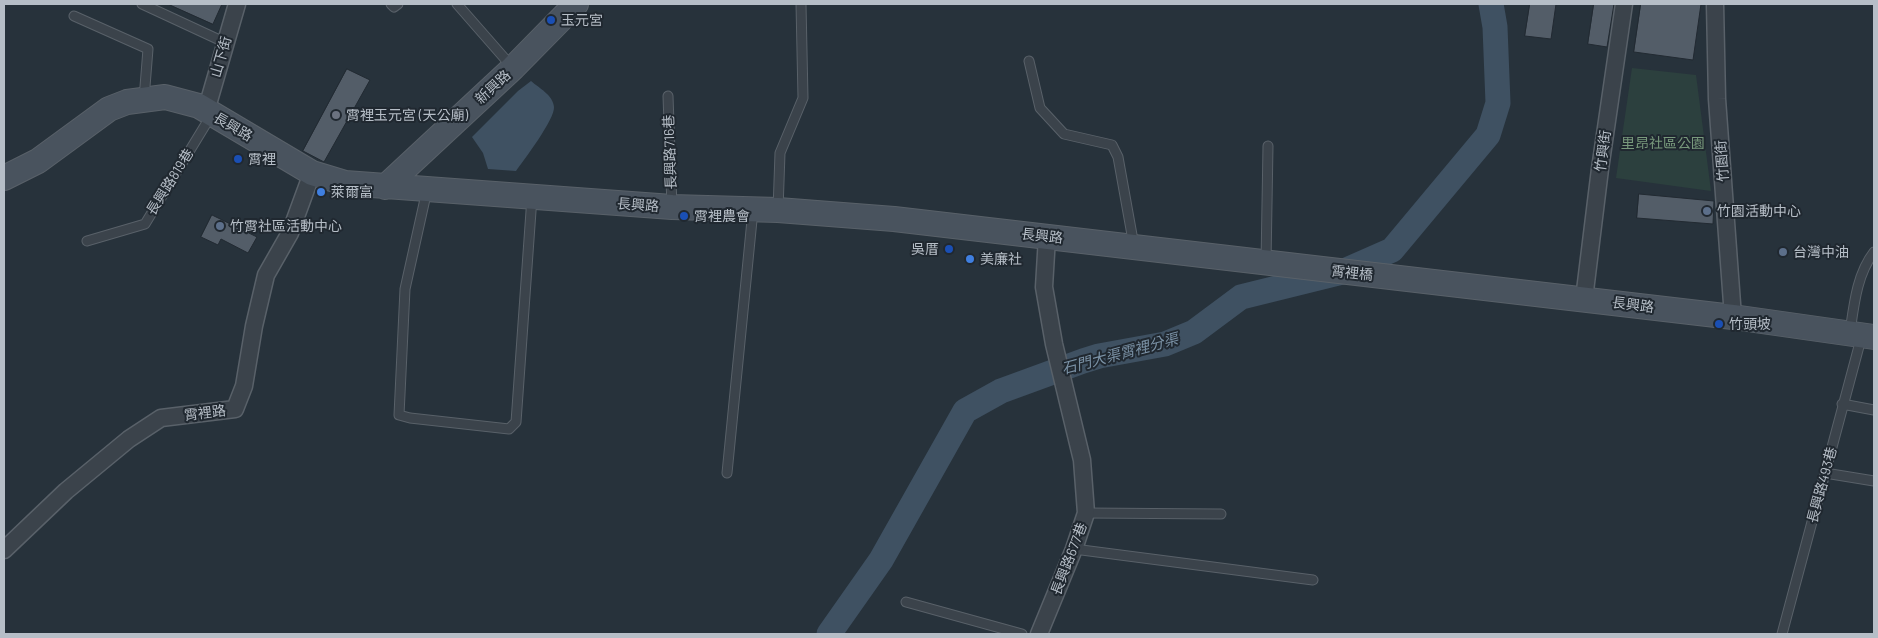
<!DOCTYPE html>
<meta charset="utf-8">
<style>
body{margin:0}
#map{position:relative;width:1878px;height:638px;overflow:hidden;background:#27323b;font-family:Barlow,sans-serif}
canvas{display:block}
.frame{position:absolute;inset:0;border:5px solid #b6bec7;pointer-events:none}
</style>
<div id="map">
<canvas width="1878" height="638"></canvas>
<div class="frame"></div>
</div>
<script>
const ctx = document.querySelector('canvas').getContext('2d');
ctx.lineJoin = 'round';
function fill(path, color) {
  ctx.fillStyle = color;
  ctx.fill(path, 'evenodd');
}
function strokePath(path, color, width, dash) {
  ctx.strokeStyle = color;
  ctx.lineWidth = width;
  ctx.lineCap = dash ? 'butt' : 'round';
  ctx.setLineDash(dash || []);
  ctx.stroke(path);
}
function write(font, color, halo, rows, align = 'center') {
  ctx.font = font + ' Barlow,"Noto Sans TC",sans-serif';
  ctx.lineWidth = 4;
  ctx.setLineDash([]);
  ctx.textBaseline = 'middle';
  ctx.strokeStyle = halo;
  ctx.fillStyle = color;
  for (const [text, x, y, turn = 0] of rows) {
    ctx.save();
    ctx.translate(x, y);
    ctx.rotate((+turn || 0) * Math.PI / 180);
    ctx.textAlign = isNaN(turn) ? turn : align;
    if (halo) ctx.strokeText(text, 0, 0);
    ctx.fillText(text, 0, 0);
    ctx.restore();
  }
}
fill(new Path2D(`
 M1632,68L1696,75L1711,191L1616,178Z`), '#2c403e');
fill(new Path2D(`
 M531,81C539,88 553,95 554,107C555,119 524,160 516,171L488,169L483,153L472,137L518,91Z`), '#3f5162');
strokePath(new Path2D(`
 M829,634L881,560L965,411L1001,391L1083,361L1099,356L1165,344L1194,332L1241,297L1342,272L1392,250L1488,135L1498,103L1495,27L1491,4`), '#3f5162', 25);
const building = new Path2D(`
 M168,4H222L213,24Z
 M1530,4H1556L1551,39L1525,36Z
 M1594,4H1614L1607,47L1588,44Z
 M1641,4H1701L1693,60L1634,52Z
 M347,69L370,80L324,162L303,151Z
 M1639,194L1714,201L1713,224L1637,218Z
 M212,215L257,237L248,253L221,239L218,245L201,237Z`);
fill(building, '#535d68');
strokePath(building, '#222a32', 1);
const lane = new Path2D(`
 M142,4L226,43
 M391,4L394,7L398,4
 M457,4L513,68
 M74,16L148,49L144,99
 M1029,61L1040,108L1064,134L1112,145L1118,157L1134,246
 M668,96L672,207
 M427,190L405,289L399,415L410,418L509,429L516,422L532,197
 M778,210L780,153L803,98L801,4
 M87,241L145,224L212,114
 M1266,262L1268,146
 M1850,332C1854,304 1857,274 1874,252
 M1842,404L1874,410
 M727,473L753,210
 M1825,473L1874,481
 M1086,513L1221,514
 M1074,549L1313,580
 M906,602L1022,634
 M1782,634L1862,335`);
const street = new Path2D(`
 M1715,4L1717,99L1733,317
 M206,111L237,4
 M1584,299L1600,169L1624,4
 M4,550L66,491L129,439L161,418L235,409L244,386L254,326L266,275L290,233L312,173
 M1039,634L1074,549L1086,513L1082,460L1054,344L1044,287L1047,237`);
const secondary = new Path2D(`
 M4,178L38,161L109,109L127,102L165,97L199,106L312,173L345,183L672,207L778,210L894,219L1733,317L1874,337
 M385,187L513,68L576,4`);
strokePath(lane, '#596169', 11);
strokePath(street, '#596169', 19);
strokePath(secondary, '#596169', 26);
strokePath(lane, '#3b434b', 9);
strokePath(street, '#3b434b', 16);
strokePath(secondary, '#49535e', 24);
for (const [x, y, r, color] of [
 [551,20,5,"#1a4fb4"],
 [336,115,5,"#6b7280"],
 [238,159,5,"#1a4fb4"],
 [321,192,5,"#3f7fe0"],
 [1707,211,5,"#5c6f8a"],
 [684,216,5,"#1a4fb4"],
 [220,226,5,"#5c6f8a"],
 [949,249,5,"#1a4fb4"],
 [1783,252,5,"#5c6f8a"],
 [970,259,5,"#3f7fe0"],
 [1719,324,5,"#1a4fb4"]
]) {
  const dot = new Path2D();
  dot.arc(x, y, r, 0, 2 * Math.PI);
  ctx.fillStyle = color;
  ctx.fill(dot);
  strokePath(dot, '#202830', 2);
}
write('14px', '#b6bec7', '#202830', [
 ["玉元宮",561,20],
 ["霄裡玉元宮 (天公廟)",346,115],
 ["霄裡",248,159],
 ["萊爾富",331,192],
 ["竹園活動中心",1717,211],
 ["霄裡農會",694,216],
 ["竹霄社區活動中心",230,226],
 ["吳厝",939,249,"right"],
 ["台灣中油",1793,252],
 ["美廉社",980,259],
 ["竹頭坡",1729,324]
], 'left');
write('14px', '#b6bec7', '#202830', [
 ["山下街",221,57,-74],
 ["新興路",493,87,-43],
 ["長興路",233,127,30],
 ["竹興街",1603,151,-82],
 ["長興路716巷",670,152,-92],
 ["竹園街",1722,161,-94],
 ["長興路819巷",170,182,-58],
 ["長興路",638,205,4],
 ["長興路",1042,236,6],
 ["霄裡橋",1352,273,6],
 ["長興路",1633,305,7],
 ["霄裡路",205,413,-7],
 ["長興路493巷",1822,485,-75],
 ["長興路677巷",1069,559,-69]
]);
write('14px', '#78997c', '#202830', [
 ["里昂社區公園",1663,143]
]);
write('italic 15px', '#7b92a6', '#202830', [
 ["石門大渠霄裡分渠",1120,354,-15]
]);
</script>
